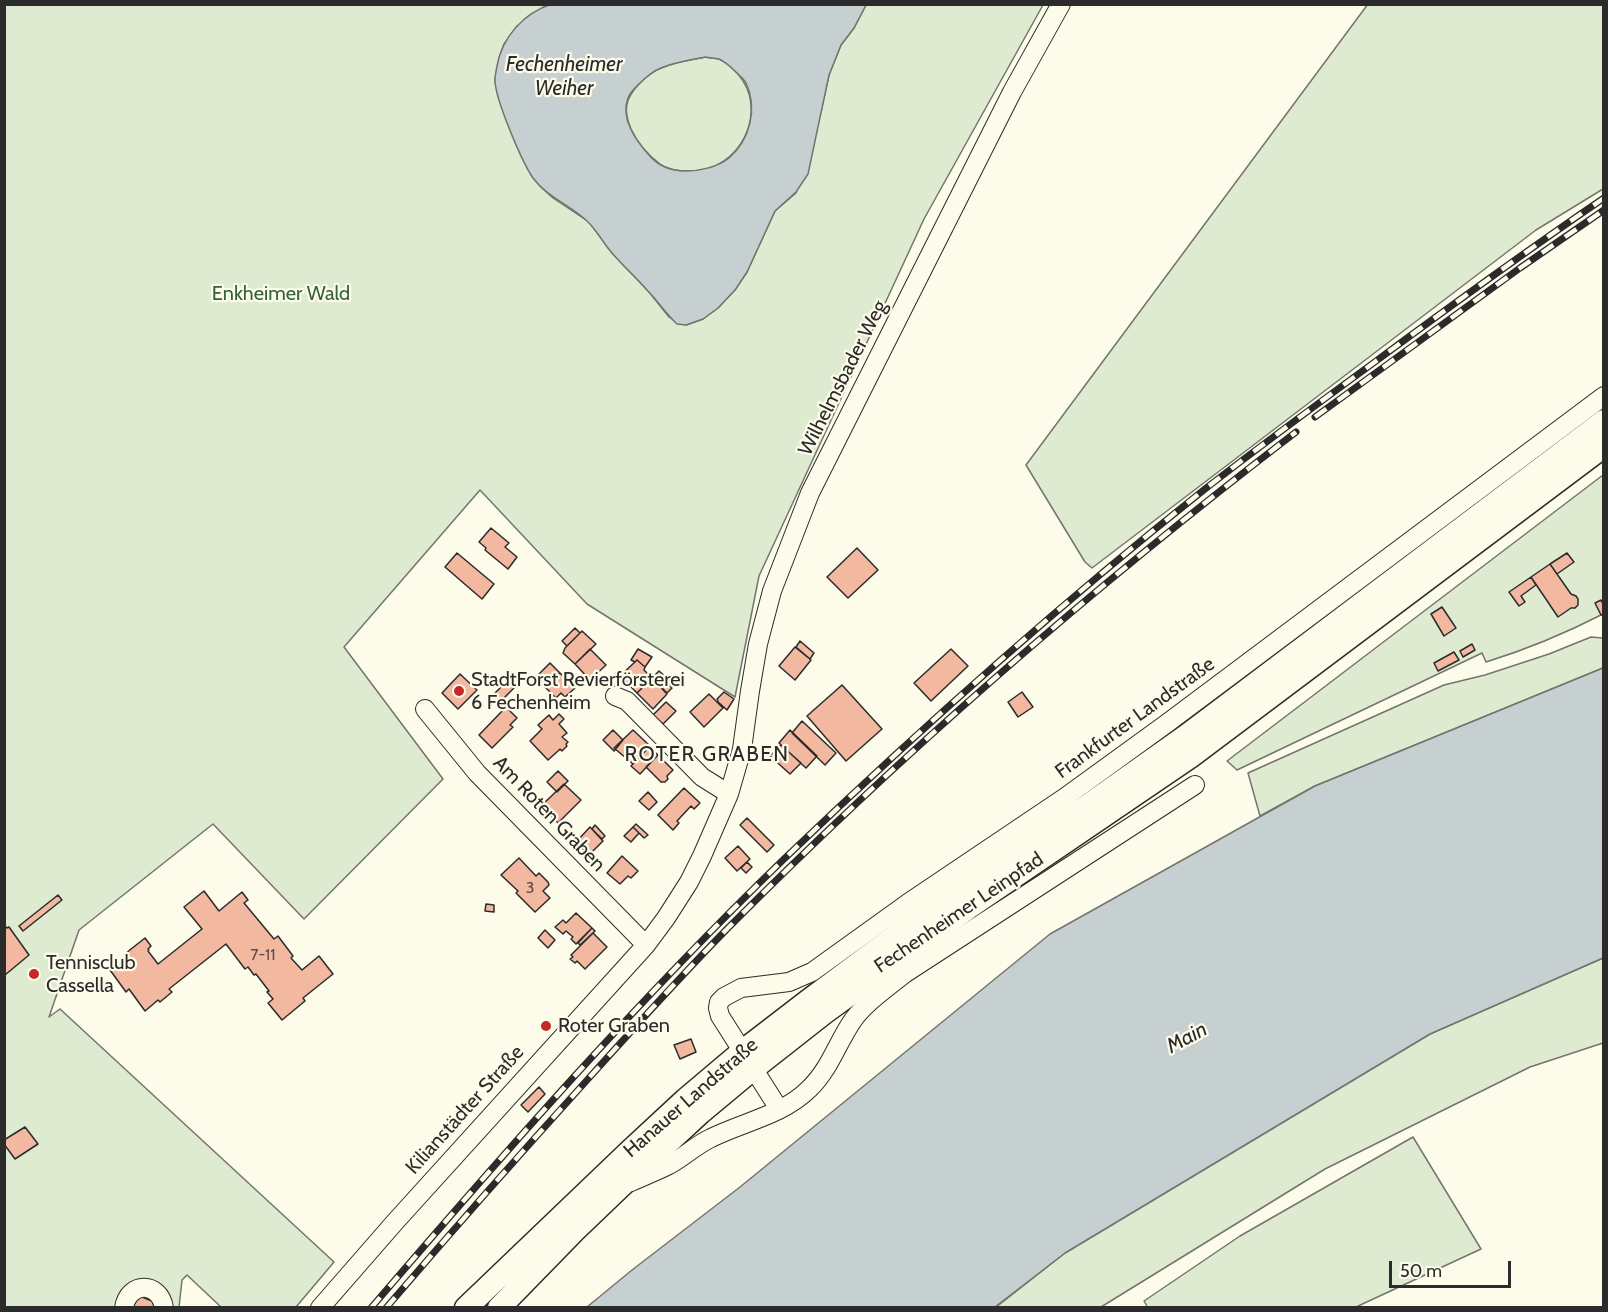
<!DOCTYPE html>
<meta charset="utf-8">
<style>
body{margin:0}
#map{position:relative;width:1608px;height:1312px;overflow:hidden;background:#fdfbea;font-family:Cabin,sans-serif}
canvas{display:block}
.frame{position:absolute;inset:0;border:6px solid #2b2b2b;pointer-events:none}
.scale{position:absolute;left:1389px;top:1261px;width:122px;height:27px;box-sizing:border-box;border:3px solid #2b2b2b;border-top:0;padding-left:8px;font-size:18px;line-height:21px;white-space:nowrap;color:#2b2b2b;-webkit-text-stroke:4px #fdfbea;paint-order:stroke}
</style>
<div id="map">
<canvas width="1608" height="1312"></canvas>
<div class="frame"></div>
<div class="scale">50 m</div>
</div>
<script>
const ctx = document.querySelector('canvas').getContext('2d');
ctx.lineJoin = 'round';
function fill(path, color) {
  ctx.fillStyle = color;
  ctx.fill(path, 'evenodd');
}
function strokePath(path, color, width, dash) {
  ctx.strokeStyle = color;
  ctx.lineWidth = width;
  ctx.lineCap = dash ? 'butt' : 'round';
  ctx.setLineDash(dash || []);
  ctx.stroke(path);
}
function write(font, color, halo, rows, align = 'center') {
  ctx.font = font + ' Cabin,sans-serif';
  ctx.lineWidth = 4.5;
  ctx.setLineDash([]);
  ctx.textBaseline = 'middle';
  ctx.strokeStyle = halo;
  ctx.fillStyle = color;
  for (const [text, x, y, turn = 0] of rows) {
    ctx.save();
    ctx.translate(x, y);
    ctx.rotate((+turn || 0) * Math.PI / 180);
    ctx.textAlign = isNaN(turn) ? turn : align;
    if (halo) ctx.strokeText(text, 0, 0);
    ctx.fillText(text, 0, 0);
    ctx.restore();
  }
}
const green = new Path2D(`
 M1368,4L1603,5V189L1536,230L1092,568L1085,562L1026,465Z
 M5,5H552L545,6L517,26L504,44L499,58L495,80L498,96L509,125L522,157L533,178L542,188L553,198L589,222L613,254L649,292L669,317L686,325L703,319L718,308L735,290L747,272L775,211L796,193L821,112L829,75L841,45L854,28L866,5H1043L924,219L759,576L735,697L587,604L480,490L344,647L443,779L304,919L213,824L79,930L49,1017L60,1009L334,1262L296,1307H221L187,1275L182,1280L179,1307L5,1308Z
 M705,57C710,58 715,58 719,59C726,62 733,68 737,73C771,110 740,172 690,171C681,171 668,170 660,164C648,155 637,142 631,129C623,110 625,99 639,84C645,77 653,71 661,68C675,62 691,60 705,57Z
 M1603,475V614C1564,634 1528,649 1486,662L1482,653L1237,770L1227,761Z
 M1591,637L1603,638V668L1315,786L1260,816L1248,773L1444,685L1485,675L1549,654Z
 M1603,958V1043L1530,1067L1325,1169L1101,1307L995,1308L1065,1253L1430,1034Z
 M1413,1137L1481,1249L1356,1307L1148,1308L1144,1301L1240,1236Z`);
fill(green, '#deebd1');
strokePath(green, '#74746e', 1.5);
const water = new Path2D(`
 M552,4L866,5L854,28L841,45L829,75L808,174L796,192L775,211L747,272L735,290L718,308L703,319L686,325L677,324C666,314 658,301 647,290C636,277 623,266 612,253C603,243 597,230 587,221C570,205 547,197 533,178C522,162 495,99 495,80C495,76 496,71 497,66C502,38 523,13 552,4ZM705,57C710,58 715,58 719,59C726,62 732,68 737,73C740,76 744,79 746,83C758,108 750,140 729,158C718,167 700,171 686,171C672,171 658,166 649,155C636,141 620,118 628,98C630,92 635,88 639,84C645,78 653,71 661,68C675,62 691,60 705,57Z
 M1603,668V958L1430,1034L1065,1253L995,1307H587L632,1270L740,1187L1050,934L1315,786Z`);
fill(water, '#c7d0d0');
strokePath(water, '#74746e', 1.5);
const building = new Path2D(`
 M491,528L509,543L505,547L517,557L508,569L485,550L486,548L479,542Z
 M857,548L878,570L848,598L827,577Z
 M457,553L494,584L482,599L445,567Z
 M1567,553L1574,562L1557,574L1550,564Z
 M1550,564L1571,594L1576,596L1578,599V605L1575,608H1571L1558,617L1531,577Z
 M1531,577L1536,585L1521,596L1525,602L1519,606L1509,592Z
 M1601,600L1604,606V614L1601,615L1595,603Z
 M1442,607L1456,628L1444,636L1431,614Z
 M575,628L580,633L567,646L562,641Z
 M582,631L596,644L575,664L563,653L565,648Z
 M800,641L814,653L810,659L796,647Z
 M1472,644L1475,650L1463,657L1460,651Z
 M795,647L811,660L795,680L779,666Z
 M590,649L606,665L590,680L575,664Z
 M638,649L652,657L645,667L637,660L635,662L631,660Z
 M951,649L968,666L931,701L914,683Z
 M1454,652L1459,660L1438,671L1434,663Z
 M637,660L645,667L644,670L652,678L637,693L620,676Z
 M550,663L560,673L546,688L535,678Z
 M659,671L667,678L665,680L672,688L667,693L652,678Z
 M560,673L575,688L565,697L561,693L556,698L546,688Z
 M460,674L477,690L458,709L442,693Z
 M652,678L667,694L653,709L637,693Z
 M508,680L515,687L500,702L493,695Z
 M842,685L882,729L846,761L807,716Z
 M724,692L734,699L727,710L717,701L718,700L717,699Z
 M1022,692L1033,707L1018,717L1008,702Z
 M709,694L723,708L704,727L690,712Z
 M666,702L676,711L663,724L653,715Z
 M506,707L517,718L510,725L513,727L492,748L479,735Z
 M559,714L564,719L559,724L567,733L562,737L568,742L566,744L567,746L562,751L560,749L558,751L548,760L530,741L542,729L538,725L549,715L553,720Z
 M802,721L836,753L825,765L792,733Z
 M613,730L623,740L614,751L603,740Z
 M633,730L650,746L633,764L614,748Z
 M790,730L817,756L806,768L779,743Z
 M781,745L801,763L790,774L770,756Z
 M649,747L658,755L640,774L631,766Z
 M658,755L673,770L667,776L668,779L665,782H661L646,767Z
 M558,771L568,781L557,792L547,782Z
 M564,784L581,800L558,823L541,806Z
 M684,788L700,803L694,809L691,806L677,821L679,823L673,830L658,815Z
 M648,792L657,802L649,810L639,801Z
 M747,818L774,845L767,852L740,825Z
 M636,824L648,835L644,838L633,827Z
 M595,825L605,836L602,839L592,829Z
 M590,827L603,841L589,855L576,842Z
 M633,827L639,833L631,842L624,836Z
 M738,846L750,859L737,871L725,858Z
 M622,856L638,871L631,878L628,876L620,884L607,873Z
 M519,858L536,876L539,873L548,882L549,885L543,891L550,898L535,912L516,893L518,891L501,875Z
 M747,862L752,867L746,873L741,868Z
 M204,891L219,911L242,892L248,900L244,903L274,939L278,936L293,956L291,958L302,970L319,956L333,974L303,998L305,1001L282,1020L268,1003L273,999L267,992L269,991L256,974L254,975L248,967L245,969L226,944L169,989L172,992L160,1002L158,1000L145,1011L129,989L126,992L110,970L128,956L126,953L145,938L151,946L148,949L149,950L148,951L158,964L202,929L184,907Z
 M58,895L62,900L23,931L19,926Z
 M486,904L494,905V912L485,911Z
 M576,913L592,928L576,944L571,939L573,937L566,931L563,934L555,927L563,920L566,923Z
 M4,925L7,928L9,927L29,955L5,975Z
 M592,928L595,931L580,945L578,943Z
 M545,930L555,940L548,948L538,938Z
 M593,933L607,947L585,969L577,961L575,963L570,959L573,957L571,955Z
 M691,1039L696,1052L680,1059L674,1045Z
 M539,1087L545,1094L528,1112L521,1105Z
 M25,1127L38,1144L15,1159L4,1144V1140Z
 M142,1297L152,1301L155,1308H132L138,1298Z`);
fill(building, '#f2b8a0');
strokePath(building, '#2b2b2b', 1.5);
const minor = new Path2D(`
 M615,696L627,701L702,777L729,794
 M425,709L477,773L646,945
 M779,1109L720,1016L718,1008L719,1002L724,997L741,988L789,982L812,972L908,903L1064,798L1166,724L1604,396
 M631,1182C644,1176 657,1171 669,1165C684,1157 696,1145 711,1138C743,1122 783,1115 809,1089C830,1069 837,1043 853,1020C866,1002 887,988 904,974L1195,785
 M124,1308C128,1281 160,1281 164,1308
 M320,1308L395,1222L646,945L666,918L689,882L702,856L729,794L742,749L750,691L758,644L772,591L810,493L1012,92L1061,4`);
const major = new Path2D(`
 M466,1308L630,1151L685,1100L743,1051L808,1001L933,908L1087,806L1186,736L1604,421
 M499,1308L574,1231L621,1186L700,1113L754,1068L824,1013L968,908L1190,757L1604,446`);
strokePath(minor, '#2b2b2b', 20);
strokePath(major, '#2b2b2b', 25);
strokePath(minor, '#fdfbea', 18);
strokePath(major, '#fdfbea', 22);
const rail = new Path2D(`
 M1315,417L1520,268L1604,210
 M371,1308C503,1154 638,1000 784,859C919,730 1059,605 1205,489C1260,446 1316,405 1372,364C1449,307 1525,252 1604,198
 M386,1308C452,1231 520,1154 588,1079C633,1029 679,978 726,930C904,751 1096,585 1296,432`);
strokePath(rail, '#2b2b2b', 7);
strokePath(rail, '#fdfbea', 4.5, [14]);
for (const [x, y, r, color] of [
 [459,691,6,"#c62828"],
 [34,974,6,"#c62828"],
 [546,1026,6,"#c62828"]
]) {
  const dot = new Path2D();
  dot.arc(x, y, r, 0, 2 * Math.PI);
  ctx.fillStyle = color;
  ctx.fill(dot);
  strokePath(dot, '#fdfbea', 2);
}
write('16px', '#5d4e48', null, [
 ["3",530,888],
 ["7-11",263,955]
]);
write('20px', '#34623c', '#fdfbea', [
 ["Enkheimer Wald",281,294]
]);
write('20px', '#2b2b2b', '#fdfbea', [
 ["Wilhelmsbader Weg",843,378,-63],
 ["Frankfurter Landstraße",1135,718,-36],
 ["Am Roten Graben",549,814,46],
 ["Fechenheimer Leinpfad",959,913,-34],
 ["Hanauer Landstraße",691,1098,-41],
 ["Kilianstädter Straße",465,1110,-48]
]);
write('20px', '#2b2b2b', '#fdfbea', [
 ["StadtForst Revierförsterei",471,680],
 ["6 Fechenheim",471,703],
 ["Tennisclub",46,963],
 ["Cassella",46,986],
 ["Roter Graben",558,1026]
], 'left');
write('italic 21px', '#2b2b2b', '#fdfbea', [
 ["Fechenheimer",564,65],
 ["Weiher",564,89],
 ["Main",1187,1038,-28]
]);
ctx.letterSpacing = '1.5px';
write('21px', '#2b2b2b', '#fdfbea', [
 ["ROTER GRABEN",707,755]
]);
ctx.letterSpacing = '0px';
</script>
